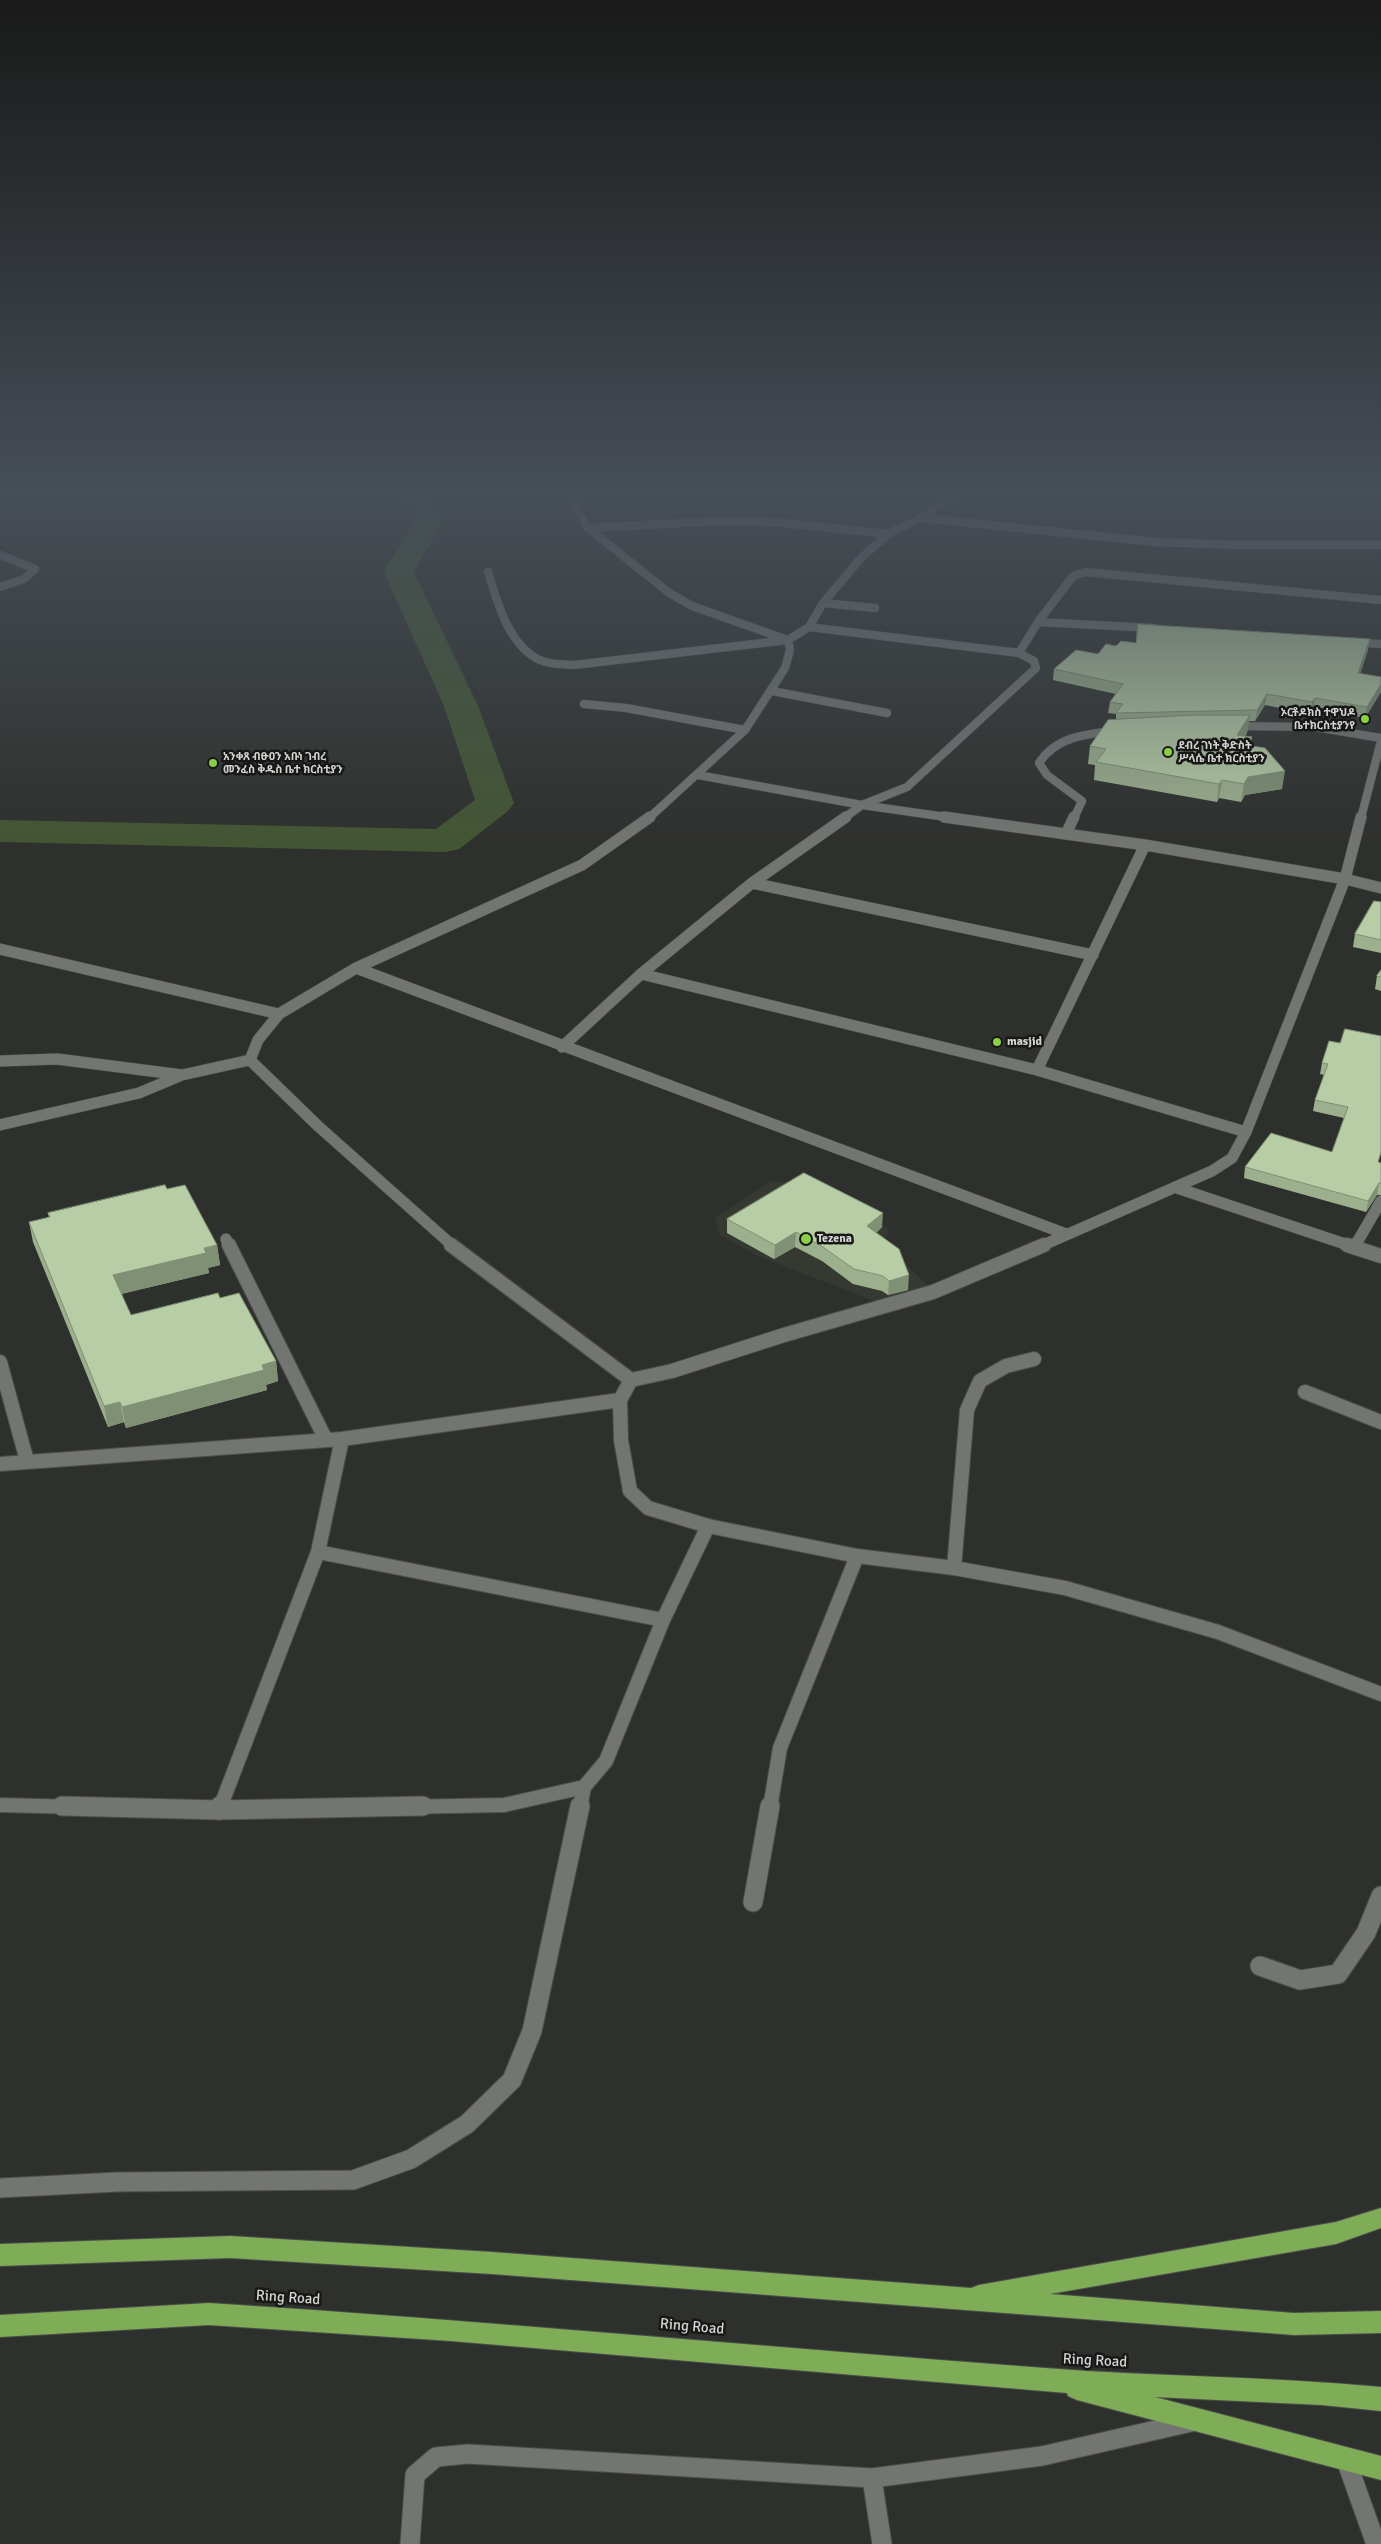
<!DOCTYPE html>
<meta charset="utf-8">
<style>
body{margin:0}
canvas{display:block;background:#2e302d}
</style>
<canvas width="1381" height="2544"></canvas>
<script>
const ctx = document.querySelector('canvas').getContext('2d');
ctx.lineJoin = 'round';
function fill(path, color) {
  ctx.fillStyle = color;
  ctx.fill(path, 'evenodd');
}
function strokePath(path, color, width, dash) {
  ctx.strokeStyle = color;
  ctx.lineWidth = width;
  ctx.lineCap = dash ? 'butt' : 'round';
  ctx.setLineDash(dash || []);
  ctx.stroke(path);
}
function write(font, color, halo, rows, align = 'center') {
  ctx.font = font + ' Signika,"Noto Sans Ethiopic",sans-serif';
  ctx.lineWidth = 5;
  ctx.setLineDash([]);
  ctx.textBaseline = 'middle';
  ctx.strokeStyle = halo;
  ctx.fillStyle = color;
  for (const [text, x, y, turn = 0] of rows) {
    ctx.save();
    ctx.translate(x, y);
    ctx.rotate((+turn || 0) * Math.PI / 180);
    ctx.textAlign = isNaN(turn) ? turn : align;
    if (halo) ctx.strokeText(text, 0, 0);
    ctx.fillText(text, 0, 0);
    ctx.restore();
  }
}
fill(new Path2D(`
 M771,1181L802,1185L889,1228L884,1243L931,1289L881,1304L756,1255L720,1235L715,1218Z`), '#353931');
fill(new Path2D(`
 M396,491H426L447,515L414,572L478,706L514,803L508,811L459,849L445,852L0,842V820L436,829L475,800L444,706L384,572L417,516Z`), '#435633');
const laneFar1 = new Path2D(`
 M1231,726L1315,727L1381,738
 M1074,818L1082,801L1047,775L1039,763C1056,737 1085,734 1114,731`);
const lane = new Path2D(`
 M1066,834L1074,817`);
const streetFar3 = new Path2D(`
 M568,491L588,528L668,592L692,606L788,640L790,650L785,668L745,730L649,818
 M921,518L1156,542L1240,545H1381
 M588,528L721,521L774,522L888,534
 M0,555L35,569L24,579L0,587
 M488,572C497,602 509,646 540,660C550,665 563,664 574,665L788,640L809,627L823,603L860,559L888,534L921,518L961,491
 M823,603L875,608
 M1038,622L1153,628
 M809,627L1019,653L1034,661L1036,668L907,787L862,805L844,818
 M1352,642L1381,644
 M1019,653L1038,622L1073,576L1085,572L1381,600
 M772,691L887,713
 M584,704L626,708L745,730
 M698,775L862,805L953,818
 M1361,818L1381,741`);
const streetFar2 = new Path2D(`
 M944,817L1145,845L1345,879L1381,888
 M752,883L1093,955
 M0,949L279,1014
 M356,968L1066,1234
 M641,974L1037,1070L1246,1132
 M562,1047L641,974L752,883L846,817
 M0,1061L57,1059L182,1075
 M1037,1070L1145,845
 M0,1125L139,1093L182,1075L250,1060
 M1177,1188L1351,1246
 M226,1239L229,1246
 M453,1246L318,1126L250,1060L258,1040L279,1014L356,968L582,865L650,817
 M1041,1246L1212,1171L1232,1158L1246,1132L1345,879L1361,817
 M1355,1246L1381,1201`);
const streetFar1 = new Path2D(`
 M229,1245L326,1440
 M451,1245L631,1380L620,1400L621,1440L630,1491L648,1508L708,1526
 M1347,1245L1381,1256
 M1354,1247L1355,1245
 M0,1362L27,1461
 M631,1380L672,1371L784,1335L933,1292L1044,1245
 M1305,1392L1381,1422
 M0,1464L342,1439L620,1400
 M318,1552L663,1620
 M954,1568L967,1410L980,1381L1006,1366L1034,1359
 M220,1808L318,1552L342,1439
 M580,1808L584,1787
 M770,1808L780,1748L857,1556`);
const street = new Path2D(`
 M219,1810L220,1806
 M753,1902L770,1806
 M1260,1966L1300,1980L1338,1974L1366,1933L1381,1896
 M0,2188L117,2182L353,2180L411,2159L467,2124L512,2080L532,2031L580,1806
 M1346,2460L1376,2544
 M872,2478L882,2544
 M410,2544L415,2475L436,2457L468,2454L872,2478L1042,2456L1191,2422`);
const secondaryFar1 = new Path2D(`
 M0,1805L117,1808
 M352,1808L504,1805L584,1787L606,1761L663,1620L708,1526L857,1556L954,1568L1065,1588L1218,1632L1381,1694`);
const secondary = new Path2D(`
 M62,1806L219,1810L423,1806`);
const highway = new Path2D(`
 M1381,2208V2228L1336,2244L1050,2294L1294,2313L1381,2311V2333L1294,2335L492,2274L230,2258L0,2266V2244L230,2236L492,2252L971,2288L979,2285L1336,2222Z
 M209,2303C488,2321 766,2347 1045,2368C1157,2377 1269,2376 1381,2387V2411L1322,2405L1155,2397L1381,2456V2480L1077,2400L1068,2396L1067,2393L451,2341L209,2325L0,2337V2315Z`);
strokePath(laneFar1, '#4b4d4a', 9);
strokePath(lane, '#4b4d4a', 12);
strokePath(streetFar3, '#4b4d4a', 9);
strokePath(streetFar2, '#4b4d4a', 12);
strokePath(streetFar1, '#4b4d4a', 16);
strokePath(street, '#4b4d4a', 21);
strokePath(secondaryFar1, '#4b4d4a', 16);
strokePath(secondary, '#4b4d4a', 21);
strokePath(highway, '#4b4d4a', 2);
strokePath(laneFar1, '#737572', 8);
strokePath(lane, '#737572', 11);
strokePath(streetFar3, '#737572', 8);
strokePath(streetFar2, '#737572', 11);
strokePath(streetFar1, '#737572', 14);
strokePath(street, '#737572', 19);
strokePath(secondaryFar1, '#737572', 14);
strokePath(secondary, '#737572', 19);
fill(highway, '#7fac56');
fill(new Path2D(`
 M1138,624L1368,650L1360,674L1381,677V692L1365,718L1313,709L1310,714L1265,705L1255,721H1249L1247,733L1245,736L1252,737L1250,746L1282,789L1245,795L1241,802L1219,798L1217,802L1094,780L1095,765L1088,764L1090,746L1116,720V714L1108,713L1110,702L1116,694L1053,680L1054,669L1098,654L1116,646L1136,643Z
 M1381,902V953L1353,947L1355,934Z
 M1381,970V991L1375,989L1377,976Z
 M1340,1043L1379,1163H1381V1195H1377L1366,1212L1244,1178L1245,1167L1332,1152L1344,1118L1313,1111L1315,1100L1324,1075L1320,1074L1322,1063Z
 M167,1189L217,1245L220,1265L208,1268L209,1273L121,1294L131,1315L220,1298L276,1361L278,1381L266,1385L267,1390L126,1428L124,1422L108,1427L33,1242L29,1222L49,1218L48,1213Z
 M727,1219L882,1227L876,1233L908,1290L888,1295L882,1291L853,1284L822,1261L795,1247L774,1259L727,1233Z`), '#9db08e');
fill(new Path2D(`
 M1370,639L1368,650L1356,685L1358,673Z
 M1381,684V692L1365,718L1367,707Z
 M1267,694L1265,705L1255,721L1257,710Z
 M1315,698L1313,709L1310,714L1312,702Z
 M1250,715L1247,733L1234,753L1237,735Z
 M1252,737L1249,755L1246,745Z
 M1285,771L1282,789L1245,795L1241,802L1244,784L1248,777Z
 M1222,780L1219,798L1217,802L1219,784Z
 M1379,1183L1377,1195L1366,1212L1368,1201Z
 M883,1213L882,1227L867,1241V1226Z
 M796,1232L795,1247L774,1259L775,1245Z
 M217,1245L220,1265L208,1268L209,1273L117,1295L113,1275Z
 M909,1275L908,1290L888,1295L889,1281Z
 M276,1361L278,1381L266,1385L267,1390L126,1428L122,1407Z
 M120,1402L124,1422L108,1427L104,1406Z`), '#7f9074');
const building = new Path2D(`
 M1138,624L1370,639L1358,673L1381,677V684L1367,707L1315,698L1312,702L1267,694L1257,710L1116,713L1123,704L1110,702L1123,684L1054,669L1076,650L1098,654L1106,644L1116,646L1121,641L1136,643Z
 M1194,715H1250L1237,735L1252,737L1246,745L1265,748L1285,771L1248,777L1244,784L1222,780L1219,784L1096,762L1106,749L1090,746L1108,720Z
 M1374,901L1381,902V940L1355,934Z
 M1381,970V977L1377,976Z
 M1345,1029L1381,1036V1152L1378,1162L1381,1163V1183H1379L1368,1201L1245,1167L1271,1133L1332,1152L1348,1107L1315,1100L1328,1064L1322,1063L1329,1041L1340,1043Z
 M804,1173L883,1213L867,1226L899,1249L909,1275L889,1281L883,1276L854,1269L823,1247L796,1232L775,1245L727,1219Z
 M165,1185L167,1189L185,1185L217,1245L204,1248L206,1253L113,1275L131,1315L218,1293L220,1298L239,1293L276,1361L262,1365L264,1370L122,1407L120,1402L104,1406L29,1222L50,1217L48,1213Z`);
fill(building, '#b6cda5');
strokePath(building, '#7f9074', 1);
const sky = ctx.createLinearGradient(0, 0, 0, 847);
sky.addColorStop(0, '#191a19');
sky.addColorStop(0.58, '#464e57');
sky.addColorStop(1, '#464e5700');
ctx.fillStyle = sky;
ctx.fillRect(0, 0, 1381, 847);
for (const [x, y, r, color] of [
 [1365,719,5,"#8cce46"],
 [1168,752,5,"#8cce46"],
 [213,763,5,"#8cce46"],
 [997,1042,5,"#8cce46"],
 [806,1239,6,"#8cce46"]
]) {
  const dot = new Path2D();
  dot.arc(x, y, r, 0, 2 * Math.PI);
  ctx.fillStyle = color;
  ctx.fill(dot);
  strokePath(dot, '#171716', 2);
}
write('bold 11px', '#d3d4d2', '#171716', [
 ["ኦርቶዶክስ ተዋህዶ",1355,713,"right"],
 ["ቤተክርስቲያንየ",1355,726,"right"],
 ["ደብረ ገነት ቅድስት",1178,746],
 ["ሥላሴ ቤተ ክርስቲያን",1178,759],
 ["አንቀጸ ብፁዐን አቡነ ገብረ",223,757],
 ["መንፈስ ቅዱስ ቤተ ክርስቲያን",223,770]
], 'left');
write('bold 12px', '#d3d4d2', '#171716', [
 ["masjid",1007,1042],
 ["Tezena",817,1239]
], 'left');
write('15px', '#d3d4d2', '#171716', [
 ["Ring Road",288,2298,4],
 ["Ring Road",692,2327,5],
 ["Ring Road",1095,2361,3]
]);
</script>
